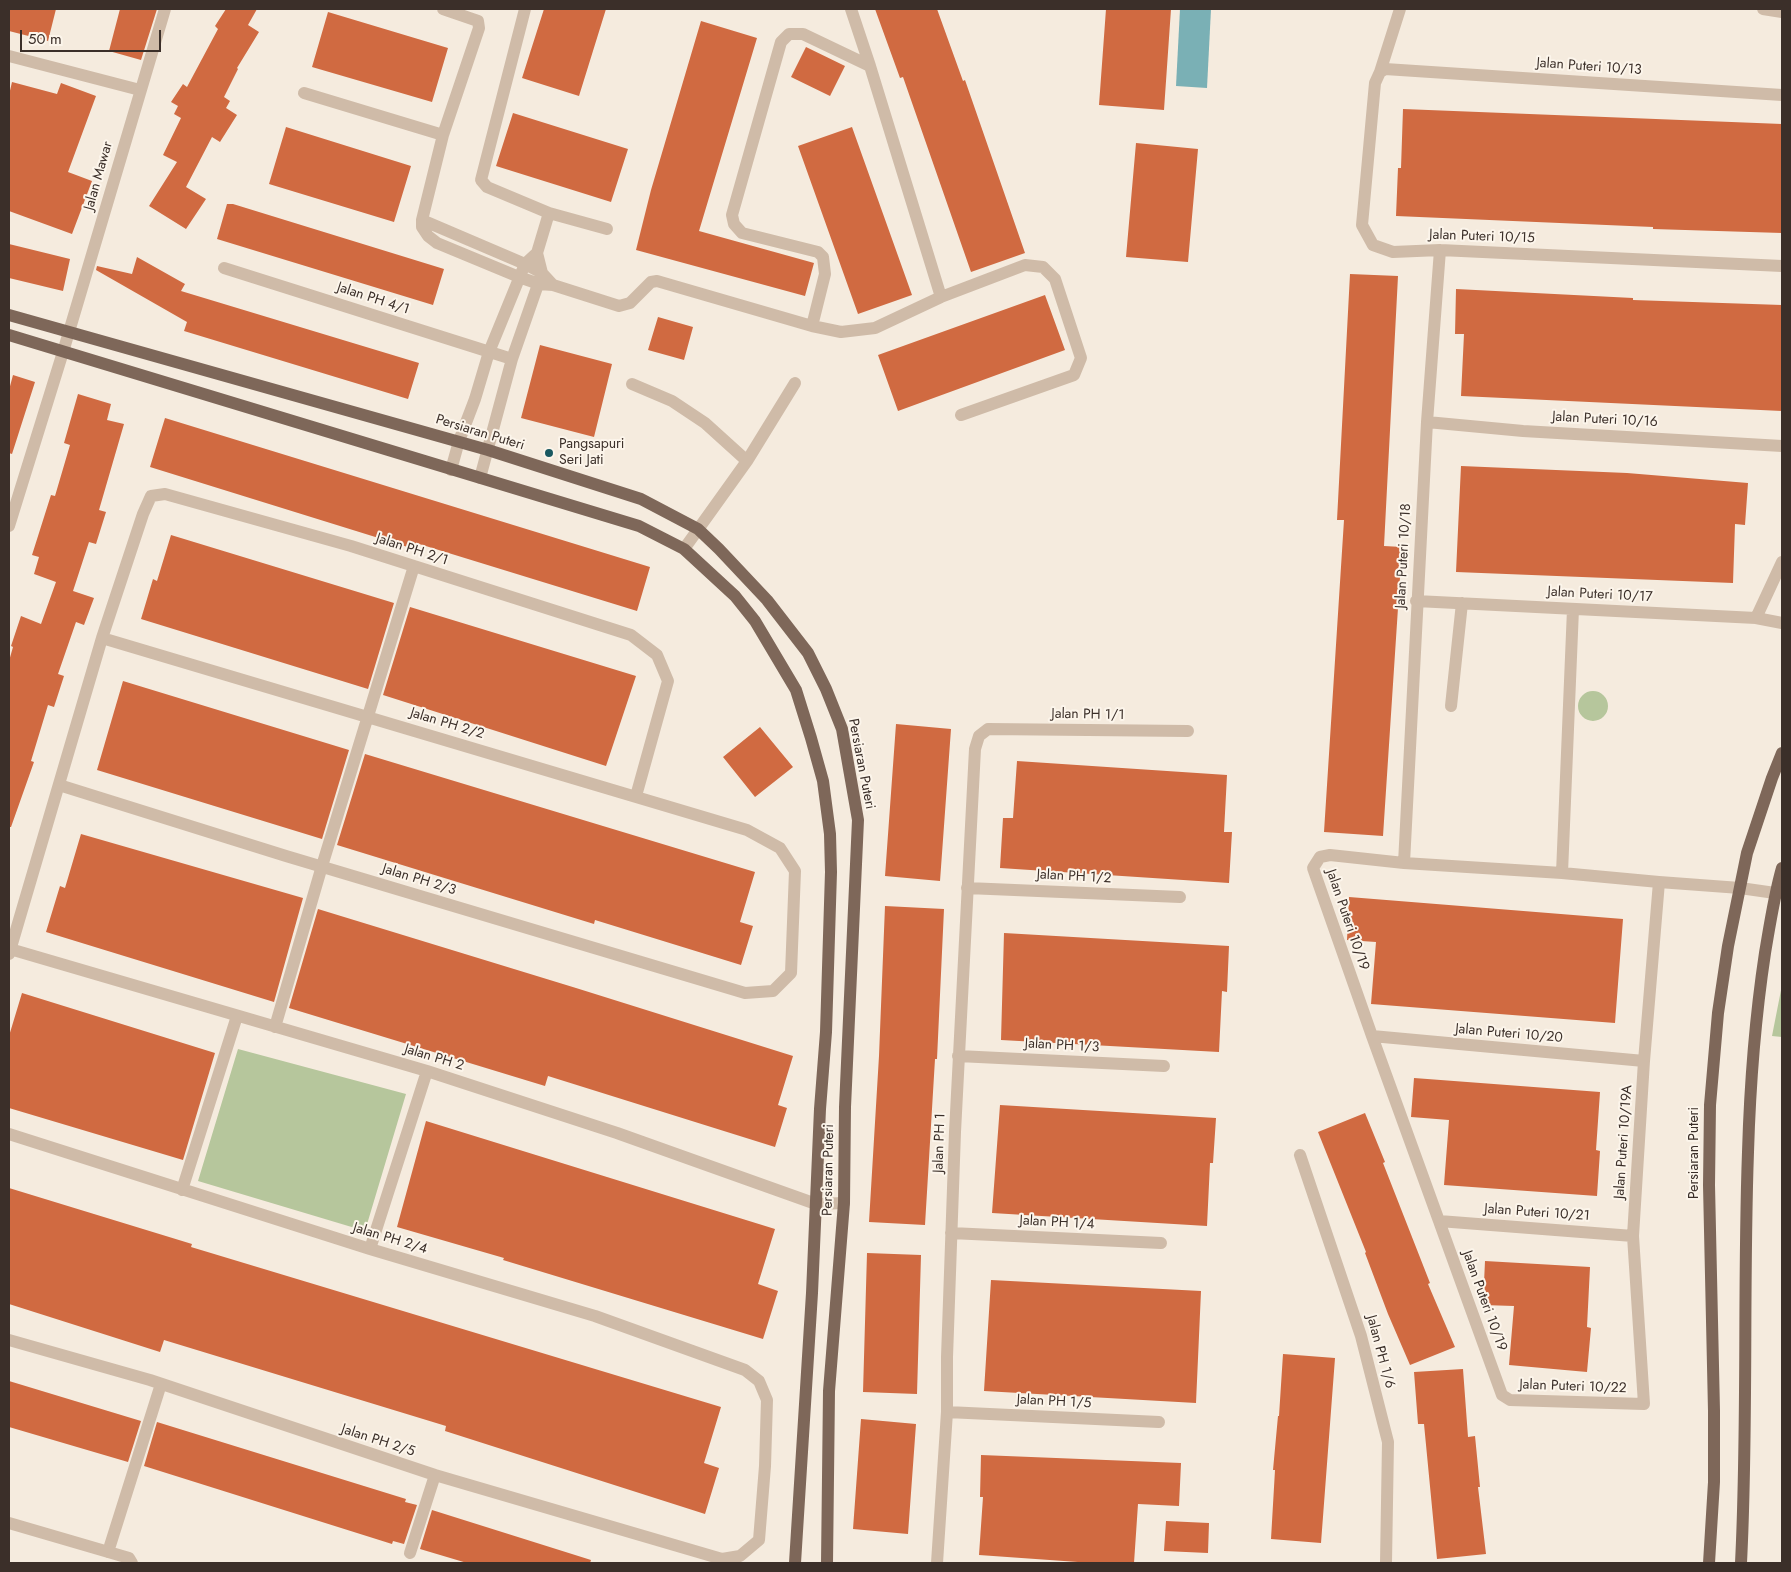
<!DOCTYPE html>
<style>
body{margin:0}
#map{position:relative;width:1791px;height:1572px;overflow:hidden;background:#f5ebde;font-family:Jost,sans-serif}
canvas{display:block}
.frame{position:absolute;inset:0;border:10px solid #3b2f29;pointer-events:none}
.scale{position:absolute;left:20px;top:30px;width:141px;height:22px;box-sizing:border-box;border:2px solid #3b2f29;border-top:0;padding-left:6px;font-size:15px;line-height:18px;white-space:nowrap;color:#3b2f29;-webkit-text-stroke:4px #fcf5eb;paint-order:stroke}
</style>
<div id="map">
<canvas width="1791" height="1572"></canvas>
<div class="frame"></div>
<div class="scale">50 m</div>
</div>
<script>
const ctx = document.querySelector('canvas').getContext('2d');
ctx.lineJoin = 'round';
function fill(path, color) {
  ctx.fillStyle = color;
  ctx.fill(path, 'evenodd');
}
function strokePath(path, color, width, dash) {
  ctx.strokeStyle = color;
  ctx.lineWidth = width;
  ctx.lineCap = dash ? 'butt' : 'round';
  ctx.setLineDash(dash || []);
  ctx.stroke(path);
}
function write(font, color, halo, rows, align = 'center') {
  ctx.font = font + ' Jost,sans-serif';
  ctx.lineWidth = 4;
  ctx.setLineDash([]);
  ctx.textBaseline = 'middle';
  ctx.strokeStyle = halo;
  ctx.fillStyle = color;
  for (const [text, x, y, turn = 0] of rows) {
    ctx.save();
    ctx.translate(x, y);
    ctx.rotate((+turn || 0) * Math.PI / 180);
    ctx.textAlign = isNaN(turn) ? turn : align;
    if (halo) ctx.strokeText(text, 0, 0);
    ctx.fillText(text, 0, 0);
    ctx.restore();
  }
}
fill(new Path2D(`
 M1578 706a15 15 0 1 1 30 0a15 15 0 1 1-30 0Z
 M1782,985V1037L1772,1036Z
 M238,1049L406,1094L365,1231L198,1181Z`), '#b6c69c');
fill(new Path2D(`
 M1180,9H1211L1207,88L1176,86Z`), '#7ab0b5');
fill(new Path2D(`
 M9,9H56L48,41L9,31Z
 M120,9H157L141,60L109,51Z
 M226,9H257L248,25L259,32L237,68L238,69L224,97L230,101L226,108L237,115L220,142L212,137L186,187L206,199L186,229L149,206L177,162L163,155L181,118L174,114L178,106L171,102L183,84L187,87L218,29L215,26Z
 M544,9H606L579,96L522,78Z
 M875,9H937L963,81L965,80L1025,253L971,272L903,77L900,78Z
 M1106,9H1171L1164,110L1099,105Z
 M328,12L448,48L432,102L312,67Z
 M701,21L757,38L699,231L814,263L805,296L636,250L651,190Z
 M806,47L845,66L830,96L791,77Z
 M12,82L57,94L61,83L96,96L68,172L92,181L72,234L9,211V95Z
 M1403,109L1782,124V233L1653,229V227L1396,216L1398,168H1401Z
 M513,113L628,149L611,202L496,166Z
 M286,127L411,166L394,222L269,184Z
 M852,127L912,295L858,314L798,146Z
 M1136,143L1198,149L1188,262L1126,257Z
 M227,204H233L444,269L433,305L217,239Z
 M9,244L70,259L63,291L9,278Z
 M137,257L185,284L181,291L419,363L408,399L184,331L187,322L96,270L97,266L132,274Z
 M1350,274L1398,276L1384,546L1402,547L1383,836L1324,832L1344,520H1337Z
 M1456,289L1633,298V300L1782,305V411L1461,396L1464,334H1455Z
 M1045,295L1065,350L898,411L878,355Z
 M658,317L693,327L684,360L648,350Z
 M540,345L612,364L594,437L521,418Z
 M13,375L35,382L12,454L9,453V390Z
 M78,394L111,404L107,420L124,424L99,510L106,512L96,544L89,542L73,591L94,598L84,625L76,622L58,674L64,676L54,707L48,705L31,761L34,762L11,827H9V661L13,647L11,646L21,616L41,624L56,582L34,574L39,557L32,555L51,495L55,496L70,445L64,443Z
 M165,418L650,567L637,611L416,543L414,549L150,467Z
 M1461,466L1627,473L1748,483L1745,525L1735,524L1733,583L1456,572Z
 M171,535L394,603L368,689L141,619L153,579L157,581Z
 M410,607L636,676L606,766L383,695Z
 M123,681L349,750L322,839L97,770Z
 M896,724L951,729L940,881L885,876Z
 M760,727L793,767L755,797L723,757Z
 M365,754L755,872L740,922L753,926L741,965L595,920L594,924L337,845Z
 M1017,761L1227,775L1224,832H1232L1229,883L1000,868L1003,818H1013Z
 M81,834L303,898L274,1002L46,932L60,886L65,888Z
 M1349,897L1623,919L1615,1023L1371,1004L1376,942L1347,940Z
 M885,906L944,909L937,1059H935L925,1225L869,1222L879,1056Z
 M318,909L576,988L793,1056L778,1105L787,1108L775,1147L548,1076L545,1086L289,1008Z
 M1004,933L1229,946L1227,992L1222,991L1219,1052L1001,1040Z
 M22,993L215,1053L183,1160L9,1108V1036Z
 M1414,1078L1600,1092L1596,1150L1600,1151L1597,1196L1444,1185L1449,1120L1411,1117Z
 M1000,1105L1216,1118L1213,1163H1210L1207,1226L992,1213Z
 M1365,1113L1385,1162L1383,1163L1430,1283L1428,1284L1455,1347L1410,1365L1388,1314L1365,1253L1366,1252L1318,1132Z
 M426,1121L775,1229L758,1284L778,1291L763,1339L503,1260L504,1258L397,1227Z
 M9,1188L192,1244L191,1247L721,1407L704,1463L719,1468L705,1514L445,1431L446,1426L164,1340L160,1352L9,1304Z
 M867,1253L921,1255L917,1394L863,1392Z
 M1485,1261L1590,1267L1587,1327L1591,1328L1587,1372L1509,1365L1514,1306L1483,1305Z
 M991,1280L1201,1291L1196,1403L984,1391Z
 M1283,1354L1335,1358L1321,1543L1271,1539L1275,1470H1273L1278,1416H1279Z
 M1463,1369L1468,1437L1475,1436L1480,1487H1478L1486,1554L1437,1559L1424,1424H1418L1414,1372Z
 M9,1381L141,1421L128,1462L9,1427Z
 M861,1419L916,1424L908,1534L853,1529Z
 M157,1422L406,1499L405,1502L417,1505L404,1544L393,1541L392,1544L144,1466Z
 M981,1455L1181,1463L1179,1506L1138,1504L1134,1563H1092L979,1555L983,1497H980Z
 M432,1510L591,1560L590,1563H467L420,1549Z
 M1166,1521L1209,1523L1208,1553L1164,1551Z`), '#d06a41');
strokePath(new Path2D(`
 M525,9L481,180L487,187L549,213L607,229
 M851,9L870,66L941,297
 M1763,9L1782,12
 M9,56L140,90
 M1380,72L1400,9
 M304,93L443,135
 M1782,95L1385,69L1380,72L1375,83L1362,225L1373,245L1393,252L1440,250L1782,266
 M422,220L525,264L542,273L553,285L539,284L519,277L437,243L428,236L422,227V220L443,135L479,28L478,21L443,9
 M537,253L549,213
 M224,268L512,359
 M553,285L619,306L630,303L651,282L657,281L812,326L841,332L875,328L941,297L1025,265L1043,267L1055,279L1081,358L1074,375L961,415
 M812,326L825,274L823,257L818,252L742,233L734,224L732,215L781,42L789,34H803L870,66
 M632,384L672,401L705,423L747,461
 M1427,422L1523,431L1782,446
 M451,470L459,441L475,399L489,352L525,264L537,253L542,273L512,359L480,478
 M9,526L63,352L165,9
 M684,549L747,461L795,383
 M1416,601L1756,618L1782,623
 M1756,618L1782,562
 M1451,706L1462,603
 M59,785L286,856L745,993L773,991L791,973L795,871L780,848L747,830L102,638
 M1404,863L1427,422L1440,250
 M1562,873L1573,609
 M1659,882L1644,1061L1633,1236L1644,1404L1510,1400L1502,1395L1372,1036L1313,868L1320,857L1330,855L1404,863L1562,873L1659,882L1740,888L1775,893
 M967,888L1180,897
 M10,949L427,1071L617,1133L816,1204L844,1203
 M9,954L102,638L143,514L151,496L165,494L351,546L631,635L657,655L668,681L636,796
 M275,1027L322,866L414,566
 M1372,1036L1644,1061
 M958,1056L1164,1066
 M9,1134L370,1249L595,1316L745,1370L759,1381L767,1400L765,1466L759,1540L740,1556L722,1559L435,1475L150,1380L9,1340
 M1300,1155L1361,1336L1388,1442L1386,1563
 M182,1190L237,1016
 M1439,1221L1633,1236
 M951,1233L1161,1243
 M370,1249L427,1071
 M947,1412L1159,1422
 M9,1523L129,1558L132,1563
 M108,1552L161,1384
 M410,1553L435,1475
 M937,1563L947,1412V1357L955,1132L975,749L979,736L988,729L1188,731`), '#cfbba8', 12);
strokePath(new Path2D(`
 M9,315L488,450L641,499L698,529L719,549L767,600L808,653L826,689L842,729L858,820L845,1107L844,1203L829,1391L827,1563
 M9,335L639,526L684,549L735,596L755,621L796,690L811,738L823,781L830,834L831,872L826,1032L820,1109L812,1293L795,1563
 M1709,1563L1714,1482V1411L1709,1185L1710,1105L1718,1013L1728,946L1747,853L1772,778L1782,753
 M1741,1563C1748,1426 1743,1289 1748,1152C1750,1085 1755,1019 1765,953C1770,924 1774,896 1782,868`), '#7e6759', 12);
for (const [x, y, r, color] of [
 [549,453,5,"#1a5961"]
]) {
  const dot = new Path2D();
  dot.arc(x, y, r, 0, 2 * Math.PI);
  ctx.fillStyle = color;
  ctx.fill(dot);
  strokePath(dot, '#fcf5eb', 2);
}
write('14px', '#3b2f29', '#fcf5eb', [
 ["Jalan Puteri 10/13",1589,67,4],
 ["Jalan Mawar",99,176,-74],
 ["Jalan Puteri 10/15",1482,237,2],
 ["Jalan PH 4/1",373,299,18],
 ["Jalan Puteri 10/16",1605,420,3],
 ["Persiaran Puteri",480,433,17],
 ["Jalan PH 2/1",412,550,18],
 ["Jalan Puteri 10/18",1404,556,-87],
 ["Jalan Puteri 10/17",1600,595,3],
 ["Jalan PH 1/1",1088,715,1],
 ["Jalan PH 2/2",447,724,17],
 ["Persiaran Puteri",861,764,79],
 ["Jalan PH 1/2",1074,877,3],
 ["Jalan PH 2/3",419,880,17],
 ["Jalan Puteri 10/19",1347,920,71],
 ["Jalan Puteri 10/20",1509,1034,5],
 ["Jalan PH 1/3",1062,1046,3],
 ["Jalan PH 2",434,1058,17],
 ["Jalan Puteri 10/19A",1624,1142,-86],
 ["Jalan PH 1",940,1143,-88],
 ["Persiaran Puteri",1695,1153,-90],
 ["Persiaran Puteri",829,1170,-89],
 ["Jalan Puteri 10/21",1537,1213,4],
 ["Jalan PH 1/4",1057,1223,3],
 ["Jalan PH 2/4",390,1239,17],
 ["Jalan Puteri 10/19",1484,1301,70],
 ["Jalan PH 1/6",1380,1352,75],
 ["Jalan Puteri 10/22",1573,1387,2],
 ["Jalan PH 1/5",1054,1402,3],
 ["Jalan PH 2/5",378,1441,18]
]);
write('14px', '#3b2f29', '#fcf5eb', [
 ["Pangsapuri",559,445],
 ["Seri Jati",559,461]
], 'left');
</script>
